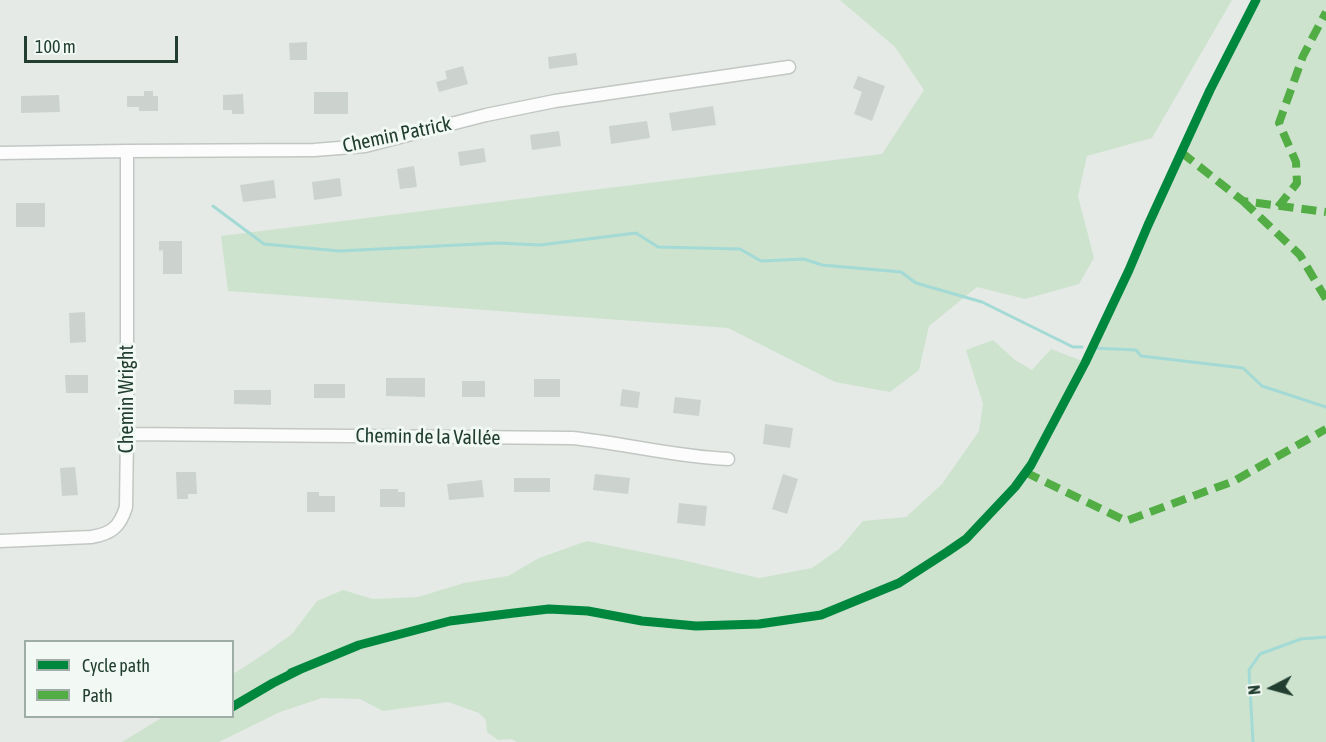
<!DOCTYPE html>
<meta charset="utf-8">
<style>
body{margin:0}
#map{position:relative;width:1326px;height:742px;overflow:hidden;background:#e5eae6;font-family:"Asap Condensed",sans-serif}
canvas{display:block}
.legend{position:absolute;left:24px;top:640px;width:210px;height:78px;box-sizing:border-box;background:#f2f9f4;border:2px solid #9eaea6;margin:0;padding:8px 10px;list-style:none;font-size:18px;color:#213e30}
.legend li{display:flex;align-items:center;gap:12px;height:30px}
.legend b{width:30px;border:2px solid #9eaea6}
.north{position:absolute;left:1242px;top:658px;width:60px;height:60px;-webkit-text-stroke:4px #f2f9f4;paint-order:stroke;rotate:264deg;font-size:16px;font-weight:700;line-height:24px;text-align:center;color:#213e30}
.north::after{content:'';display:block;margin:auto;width:21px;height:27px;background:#213e30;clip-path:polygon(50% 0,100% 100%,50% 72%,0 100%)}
.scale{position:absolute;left:24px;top:36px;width:154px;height:27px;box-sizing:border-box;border:3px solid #213e30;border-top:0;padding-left:8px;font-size:18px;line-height:21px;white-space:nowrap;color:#213e30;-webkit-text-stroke:4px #f2f9f4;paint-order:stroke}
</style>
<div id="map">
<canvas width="1326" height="742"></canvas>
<ul class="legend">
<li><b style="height:8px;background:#00873e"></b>Cycle path</li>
<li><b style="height:8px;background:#52ad45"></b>Path</li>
</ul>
<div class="north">N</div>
<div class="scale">100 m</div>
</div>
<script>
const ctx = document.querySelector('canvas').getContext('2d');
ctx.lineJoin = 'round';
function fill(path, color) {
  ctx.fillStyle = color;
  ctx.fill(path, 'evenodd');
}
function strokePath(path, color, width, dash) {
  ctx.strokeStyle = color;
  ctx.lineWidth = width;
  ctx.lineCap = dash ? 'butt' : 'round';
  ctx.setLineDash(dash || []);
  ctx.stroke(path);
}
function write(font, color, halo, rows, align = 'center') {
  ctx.font = font + ' "Asap Condensed",sans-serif';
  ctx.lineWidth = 6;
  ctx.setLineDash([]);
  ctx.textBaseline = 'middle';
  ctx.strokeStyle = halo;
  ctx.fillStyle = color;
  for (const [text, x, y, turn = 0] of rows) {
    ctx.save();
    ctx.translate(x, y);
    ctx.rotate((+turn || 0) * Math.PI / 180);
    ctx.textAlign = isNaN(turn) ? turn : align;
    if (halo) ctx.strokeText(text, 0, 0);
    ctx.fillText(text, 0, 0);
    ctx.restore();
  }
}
fill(new Path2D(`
 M840,0H1232L1152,138L1087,156L1078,196L1094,258L1079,284L1025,299L977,287L929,326L919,370L890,392L835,382L728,328L228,291L221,236L882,154L924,90L895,47Z
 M1254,0H1326V742H517L511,739L498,740L487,732L486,720L479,713L448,702L383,711L360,699L322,698L280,712L219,742H122L163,717L232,716L233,674L261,656L292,634L317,601L343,590L373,599L418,597L464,583L508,576L539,558L587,541L682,560L759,578L812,568L839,549L863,521L906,517L942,484L979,431L983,404L966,350L993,340L1015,360L1032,370L1051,349L1085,362C1142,242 1195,120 1254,0Z`), '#cde3ce');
strokePath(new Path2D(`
 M213,206L264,244L339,251L498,243L540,245L636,233L658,247L740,249L761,261L804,259L822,265L901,272L916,283L982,302L1073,347H1082
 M1093,348L1136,350L1141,356L1243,368L1262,386L1326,407
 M1253,742L1249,670L1260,654L1301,639L1326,637`), '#a4dad5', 3);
fill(new Path2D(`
 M307,42V60H290L289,43Z
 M576,53L578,65L549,69L548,57Z
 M463,66L468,84L439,92L436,82L447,79L445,71Z
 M858,76L885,86L872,121L854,114L862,92L853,88Z
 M144,91H153V96H158V111H139V107H127V96H144Z
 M314,92H348V114H314Z
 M243,94L244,114H232V110H223V95Z
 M59,95L60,112L21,113V96Z
 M713,106L716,125L672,131L669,113Z
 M647,121L650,138L611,144L609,126Z
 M559,131L561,146L532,150L530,135Z
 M484,148L486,162L460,166L458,152Z
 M414,166L417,187L400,189L397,169Z
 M340,178L342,196L314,200L312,182Z
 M274,180L276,198L243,202L240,185Z
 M16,203H45V227H16Z
 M159,241H182V274H163V250L159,251Z
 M85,312L86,342L70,343L69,313Z
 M65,375H88V393H66Z
 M386,378H425V397L386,396Z
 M534,379H560V397H534Z
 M462,381H485V397H462Z
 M314,384H345V398H314Z
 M622,389L640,392L638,408L620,406Z
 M234,390H271V405L234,404Z
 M675,397L701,400L699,416L673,413Z
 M765,424L793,428L790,448L763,444Z
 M75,467L78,495L62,496L60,468Z
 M176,472H196L197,494H188V499H177Z
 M595,474L630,478L628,494L593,490Z
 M783,474L798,479L787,514L772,509Z
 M514,478H550V492H514Z
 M482,480L484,497L449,500L447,484Z
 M380,489H398V492H405V507H380Z
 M307,492H319V496H335V512H307Z
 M679,503L707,506L705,526L677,523Z`), '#ccd3cf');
const street = new Path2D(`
 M0,153L127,151L314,150L365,146L486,115L555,101L789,67
 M127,434L572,438C624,443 675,457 728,459
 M0,541L91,537C111,534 120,527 126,507L127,434V151`);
strokePath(street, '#c2c7c3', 15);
strokePath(street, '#fbfcfb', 12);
strokePath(new Path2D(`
 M1181,152L1243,201L1326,212
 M1243,201L1300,255L1326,299
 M1278,207L1297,183L1296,162L1279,123L1303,56L1326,12
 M1025,472L1126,521L1234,481L1326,429`), '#52ad45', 8, [15, 8]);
strokePath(new Path2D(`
 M291,673L359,645L450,621L514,613L549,609L588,611L642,621L696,626L759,624L821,615L899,583L947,552L966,539L1015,487L1031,465L1085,363L1129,270L1148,225L1210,90L1256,0
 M232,707L273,683L301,669`), '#00873e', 9);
write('20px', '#213e30', '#f2f9f4', [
 ["Chemin Patrick",397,135,-12],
 ["Chemin Wright",127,399,-90],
 ["Chemin de la Vallée",428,437,1]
]);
</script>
